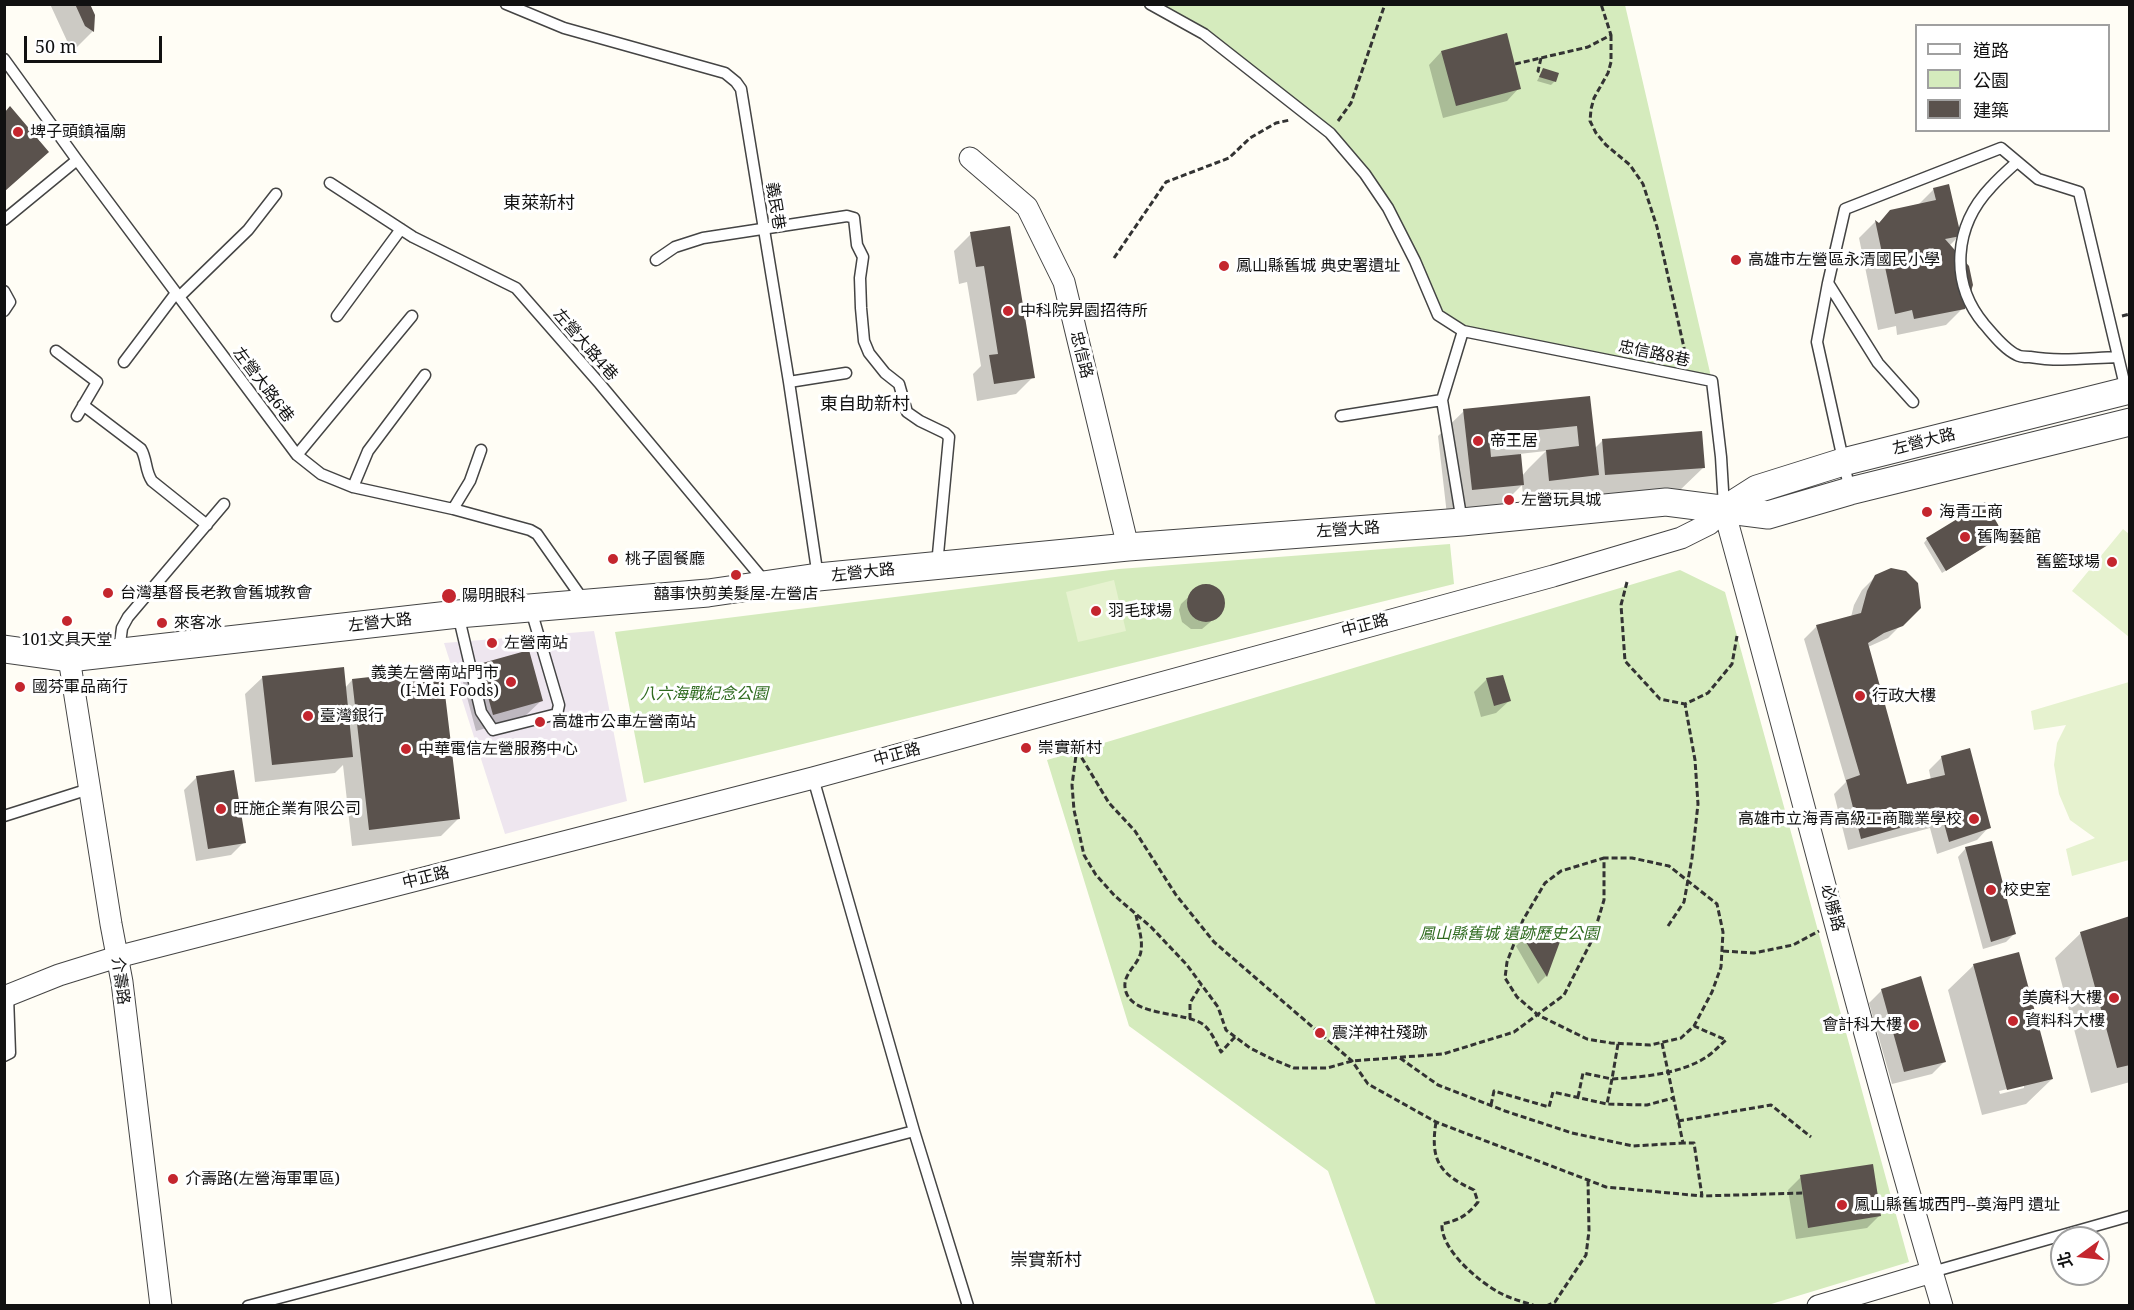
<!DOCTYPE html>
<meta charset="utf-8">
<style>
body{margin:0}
#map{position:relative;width:2134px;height:1310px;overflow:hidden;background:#fffdf5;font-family:"Noto Serif","Noto Sans TC",serif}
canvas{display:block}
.frame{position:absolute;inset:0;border:6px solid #111;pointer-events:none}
.legend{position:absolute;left:1915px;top:24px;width:195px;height:108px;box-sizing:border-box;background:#fff;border:2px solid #a0a0a0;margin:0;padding:8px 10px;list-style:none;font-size:18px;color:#111}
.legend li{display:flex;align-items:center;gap:12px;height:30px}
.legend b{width:30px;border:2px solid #a0a0a0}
.north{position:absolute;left:2050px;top:1226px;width:60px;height:60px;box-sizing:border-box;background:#fff;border:2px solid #a0a0a0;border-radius:50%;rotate:255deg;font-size:16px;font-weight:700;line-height:24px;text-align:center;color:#111}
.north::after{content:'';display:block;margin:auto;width:21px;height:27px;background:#c4262e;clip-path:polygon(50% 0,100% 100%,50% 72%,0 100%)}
.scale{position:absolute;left:24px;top:36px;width:138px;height:27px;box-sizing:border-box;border:3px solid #111;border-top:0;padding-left:8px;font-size:18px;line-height:21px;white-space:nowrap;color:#111;-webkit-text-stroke:4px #fff;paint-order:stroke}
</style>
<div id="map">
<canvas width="2134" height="1310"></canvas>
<div class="frame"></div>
<ul class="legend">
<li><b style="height:8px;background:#fff"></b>道路</li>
<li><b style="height:16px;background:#d5ebbd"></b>公園</li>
<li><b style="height:16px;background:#5a524d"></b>建築</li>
</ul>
<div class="north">北</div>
<div class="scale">50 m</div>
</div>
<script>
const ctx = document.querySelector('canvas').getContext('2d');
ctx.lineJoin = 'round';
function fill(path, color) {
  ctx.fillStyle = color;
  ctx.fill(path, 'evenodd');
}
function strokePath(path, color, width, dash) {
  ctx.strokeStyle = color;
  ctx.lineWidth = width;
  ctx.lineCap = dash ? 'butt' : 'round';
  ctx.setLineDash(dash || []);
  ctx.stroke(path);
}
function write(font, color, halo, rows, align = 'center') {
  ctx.font = font + ' "Noto Serif","Noto Sans TC",serif';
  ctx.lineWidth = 6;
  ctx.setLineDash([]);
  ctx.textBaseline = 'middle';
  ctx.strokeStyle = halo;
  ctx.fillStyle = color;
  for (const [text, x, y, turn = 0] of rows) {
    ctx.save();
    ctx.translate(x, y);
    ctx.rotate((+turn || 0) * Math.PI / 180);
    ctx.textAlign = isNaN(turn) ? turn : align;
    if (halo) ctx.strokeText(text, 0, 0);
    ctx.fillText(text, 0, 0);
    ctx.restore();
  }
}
fill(new Path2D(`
 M594,631L627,801L505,834L444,643Z`), '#eee6ef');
fill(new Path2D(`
 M1150,5H1625L1712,381L1463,331L1438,315L1388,208L1344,150L1204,34Z
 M1450,544L1454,584L644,783L615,632L1119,569Z
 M1680,570L1725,592L1909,1262L1768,1305H1376L1328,1171L1129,1026L1047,760Z`), '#d5ebbd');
fill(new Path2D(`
 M2123,529L2129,534V637L2072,591Z
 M1114,580L1126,631L1078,642L1066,592Z
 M2129,682V860L2072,876L2066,849L2095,838L2070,820L2059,794L2054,765L2057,743L2066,725L2034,730L2031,711Z`), '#e6f2cf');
fill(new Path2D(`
 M50,4H89L93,31L76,48L68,43Z
 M1441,52L1519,88L1507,101L1443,118L1429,65Z
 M1543,70L1555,81L1551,85L1537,81Z
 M10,109L47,152L4,191V114Z
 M1934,189L1960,235L1949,246L1963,308L1946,325L1897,335L1896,326L1878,330L1859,238L1875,222L1878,224L1918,205Z
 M971,234L1033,377L1016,394L977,401L973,374L981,366L967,282L959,284L954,251Z
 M1589,398L1595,448L1602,441L1704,467L1678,492L1580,500L1579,493L1572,500L1524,505L1522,485L1497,510L1447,515L1438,436L1464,411ZM1546,451L1528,469L1522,476L1519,454Z
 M2003,535L1942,573L1924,543L1927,539Z
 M1876,576L1919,607L1888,638L1868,647L1906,785L1931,780L1929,770L1942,757L1989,827L1977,840L1937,854L1930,828L1848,850L1834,794L1846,782L1804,639L1817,626L1851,617L1854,605L1862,590Z
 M1211,586L1215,588L1223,597L1224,602L1221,613L1202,629H1191L1182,622L1179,610L1181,604L1199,587Z
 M480,665L542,700L524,717L476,731L463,682Z
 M263,677L345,688L352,680L458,819L441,836L352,846L343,765L335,773L255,782L245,694Z
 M1487,679L1509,701L1496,713L1481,717L1474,692Z
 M197,777L244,842L231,855L196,861L184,790Z
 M1966,848L2015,933L2006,942L1983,949L1958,857Z
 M2130,918V1082L2091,1093L2055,958L2081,933Z
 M1563,930L1546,976L1538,984L1516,946L1524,938Z
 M1974,965L2052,1079L2026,1104L1982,1115L1948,990ZM2024,1085V1088L2000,1094L1999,1091Z
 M1882,990L1945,1061L1932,1074L1892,1084L1869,1003Z
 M1801,1177L1880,1215L1867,1228L1796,1239L1788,1190Z`), '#0003');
fill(new Path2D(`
 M75,4H90L95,15L94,32L85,26Z
 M1507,33L1521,89L1456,106L1441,51Z
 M1543,68L1559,73L1556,82L1539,77Z
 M10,106L49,152L5,191V112Z
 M1949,184L1961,236L1945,239L1969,266L1973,285L1965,309L1914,319L1912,310L1895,314L1875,220L1879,223L1890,210L1936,200L1933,188Z
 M1010,226L1035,378L994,384L989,355L998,354L984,266L976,267L970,232Z
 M1590,396L1599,475L1549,481L1546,450L1579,446L1577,426L1489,435L1491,457L1521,454L1524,485L1472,490L1463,409Z
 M1702,431L1705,468L1605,475L1602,439Z
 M1985,502L2004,535L1946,571L1926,538Z
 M1891,568L1906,571L1918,583L1921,608L1903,626L1884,633L1868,643L1907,784L1945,775L1941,756L1970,748L1991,828L1949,842L1942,816L1861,839L1846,780L1860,775L1816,625L1861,613L1867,591L1875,575Z
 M1187 603a19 19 0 1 1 38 0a19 19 0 1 1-38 0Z
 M529,650L543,701L493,715L479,664Z
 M344,667L353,757L272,765L262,676Z
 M442,669L460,819L369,830L352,679Z
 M1503,675L1511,701L1494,706L1486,678Z
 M234,770L246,843L208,849L196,776Z
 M1992,841L2016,934L1991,942L1965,847Z
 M2130,916V1065L2117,1068L2080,932Z
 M1565,928L1547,977L1523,937Z
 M2019,952L2053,1079L2007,1090L1973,964Z
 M1921,976L1946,1062L1904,1072L1881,989Z
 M1873,1164L1881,1216L1808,1228L1800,1175Z`), '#5a524d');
const service = new Path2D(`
 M506,4L564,28L725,73L736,82L741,89L789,382L818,577
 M1150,4L1204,34L1330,133L1365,174L1388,208L1415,261L1438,315L1463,331L1442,400L1462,522
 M4,59L77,160L297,455L321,474L353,487L453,509L530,530L537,534L584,601
 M2017,162C2008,170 1999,178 1991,187C1954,226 1949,282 1984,324C1993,334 2004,349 2017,355C2020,357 2027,357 2030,357C2059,362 2088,358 2117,357
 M330,183L413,237L516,288L600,384L766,583
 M4,220L77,160
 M656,260L675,247L703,238L847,216L854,218L857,245L863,257L860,278L861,308L864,341L869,353L885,373L899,384L907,412L920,421L945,433L949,437L937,565
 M1828,283L1817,342L1850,491
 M4,291L10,302L4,311
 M179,297L248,230L276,194
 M337,316L401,229
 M1463,331L1712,381L1721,457L1724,507
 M56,351L97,382L77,416
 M124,362L176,293
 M789,382L846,373
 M1913,402L1878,363L1828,283L1845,209L2001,148L2038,179L2079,192L2126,390
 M83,405L141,449C147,459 145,471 152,481L207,525
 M1341,416L1442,400
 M297,455L412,316
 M353,487L368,451L425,375
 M453,509L470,481L481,450
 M458,614L481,712L493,730L557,714L559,705L531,610
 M119,651L122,628L128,617L224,504
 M813,778L914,1131L968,1306
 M4,816L89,789
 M4,1056L10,1053L8,996
 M1932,1272L2130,1216
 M248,1306L914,1131`);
const minor = new Path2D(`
 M970,158L1027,207L1064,282L1128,547
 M69,658L111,924L122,982L161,1306
 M4,997L59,975L117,957L813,778L1553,576L1681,538L1709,524L1724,510C1797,775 1864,1042 1942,1306
 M1818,1306L1932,1272`);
const tertiary = new Path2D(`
 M1724,510L1757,489L1843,462L2130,390
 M4,649L69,658L458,614L708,593L818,577L1128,547L1462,522L1666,502L1768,515L1850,491L2130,422`);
strokePath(service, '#444', 13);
strokePath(minor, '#444', 23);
strokePath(tertiary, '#444', 29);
strokePath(new Path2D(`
 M1611,35V62L1608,73L1594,98L1591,109L1590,121L1596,133L1606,145L1630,165L1643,184L1657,227L1687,361
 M1541,58L1538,71L1541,72
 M1515,64L1588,47L1611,35L1601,4
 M1338,121L1351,103L1385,4
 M1114,258L1166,182L1229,158L1250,138L1276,123L1290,120
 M2122,316L2130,314
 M1627,582L1621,605L1625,661L1660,699L1685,704L1708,693L1732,664L1737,636
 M1077,748L1072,785L1074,810L1084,855L1096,875L1115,896L1151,927L1187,965L1218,1007L1226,1030L1250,1048L1274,1060L1294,1068H1327L1352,1061L1443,1054L1514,1032L1564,995L1592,940L1604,900V858L1561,871L1545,883L1523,920L1507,962L1505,978L1517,997L1538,1015L1587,1039L1611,1043L1650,1045L1681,1038L1694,1026L1712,992L1721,967L1723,932L1717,904L1669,866L1632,858H1604
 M1077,750L1109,803L1135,831L1176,895L1214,942L1352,1061L1368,1084L1436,1122L1588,1180L1606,1187L1702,1196
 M1136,915C1138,926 1143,939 1141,951C1139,966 1120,974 1126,992C1134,1017 1185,1011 1204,1025C1212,1032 1216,1043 1221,1052L1235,1037
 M1668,926L1684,902L1692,858L1698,804L1695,760L1685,704
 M1723,951L1754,953L1793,945L1819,931
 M1190,1019V1003L1201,985
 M1662,1043L1683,1143H1694L1702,1196L1803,1193
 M1618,1044L1612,1079C1643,1077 1682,1074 1708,1056C1715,1051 1720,1045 1726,1040L1694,1026
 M1400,1058L1438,1085L1505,1111L1572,1133L1633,1146L1683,1143
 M1578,1097L1583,1073L1612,1079L1607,1104L1647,1105L1673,1098
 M1491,1105L1494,1091L1549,1107L1553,1092L1607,1104
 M1678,1121L1771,1105L1811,1137
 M1436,1122C1430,1160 1439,1174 1474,1190L1478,1202C1467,1216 1459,1220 1442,1224C1440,1249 1479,1282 1500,1293C1511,1299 1524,1302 1536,1306
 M1546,1306L1555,1302L1586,1255L1589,1231L1588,1180`), '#333', 3, [6, 3]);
strokePath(service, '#fff', 10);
strokePath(minor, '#fff', 21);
strokePath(tertiary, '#fff', 27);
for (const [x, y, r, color] of [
 [18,132,6,"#c4262e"],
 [1736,260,6,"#c4262e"],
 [1224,266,6,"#c4262e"],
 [1008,311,6,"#c4262e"],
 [1478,441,6,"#c4262e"],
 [1509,500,6,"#c4262e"],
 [1927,512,6,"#c4262e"],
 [1965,537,6,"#c4262e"],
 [613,559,6,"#c4262e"],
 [2112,562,6,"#c4262e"],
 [736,575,6,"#c4262e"],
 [108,593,6,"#c4262e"],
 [449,596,8,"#c4262e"],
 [1096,611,6,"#c4262e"],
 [67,621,6,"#c4262e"],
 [162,623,6,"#c4262e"],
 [492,643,6,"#c4262e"],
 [511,682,6,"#c4262e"],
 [20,687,6,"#c4262e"],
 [1860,696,6,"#c4262e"],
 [308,716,6,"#c4262e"],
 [540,722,6,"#c4262e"],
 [1026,748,6,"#c4262e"],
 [406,749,6,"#c4262e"],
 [221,809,6,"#c4262e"],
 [1974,819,6,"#c4262e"],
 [1991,890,6,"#c4262e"],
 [2114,998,6,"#c4262e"],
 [2013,1021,6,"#c4262e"],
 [1914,1025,6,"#c4262e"],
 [1320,1033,6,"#c4262e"],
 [173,1179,6,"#c4262e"],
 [1842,1205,6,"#c4262e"]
]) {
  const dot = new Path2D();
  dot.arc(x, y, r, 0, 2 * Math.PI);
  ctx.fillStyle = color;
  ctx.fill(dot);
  strokePath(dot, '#fff', 2);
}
write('16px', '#111', '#fff', [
 ["埤子頭鎮福廟",30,132],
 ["高雄市左營區永清國民小學",1748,260],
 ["鳳山縣舊城 典史署遺址",1236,266],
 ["中科院昇園招待所",1020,311],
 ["帝王居",1490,441],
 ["左營玩具城",1521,500],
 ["海青工商",1939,512],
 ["舊陶藝館",1977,537],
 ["桃子園餐廳",625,559],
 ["舊籃球場",2100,562,"right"],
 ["台灣基督長老教會舊城教會",120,593],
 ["囍事快剪美髮屋-左營店",736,594,"center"],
 ["陽明眼科",462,596],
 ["羽毛球場",1108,611],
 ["來客冰",174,623],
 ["101文具天堂",67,640,"center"],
 ["左營南站",504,643],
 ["義美左營南站門市",499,673,"right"],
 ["(I-Mei Foods)",499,691,"right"],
 ["國芬軍品商行",32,687],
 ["行政大樓",1872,696],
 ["臺灣銀行",320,716],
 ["高雄市公車左營南站",552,722],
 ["崇實新村",1038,748],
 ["中華電信左營服務中心",418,749],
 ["旺施企業有限公司",233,809],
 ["高雄市立海青高級工商職業學校",1962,819,"right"],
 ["校史室",2003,890],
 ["美廣科大樓",2102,998,"right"],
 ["資料科大樓",2025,1021],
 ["會計科大樓",1902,1025,"right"],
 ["震洋神社殘跡",1332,1033],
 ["介壽路(左營海軍軍區)",185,1179],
 ["鳳山縣舊城西門--奠海門 遺址",1854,1205]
], 'left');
write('16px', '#111', '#fff', [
 ["義民巷",775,206,81],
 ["左營大路4巷",585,345,49],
 ["忠信路8巷",1654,354,12],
 ["忠信路",1081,355,76],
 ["左營大路6巷",263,385,53],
 ["左營大路",1924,442,-14],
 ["左營大路",1348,530,-4],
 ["左營大路",863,573,-6],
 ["左營大路",380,623,-6],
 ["中正路",1365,626,-15],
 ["中正路",897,755,-15],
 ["中正路",426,878,-14],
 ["必勝路",1832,908,75],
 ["介壽路",120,981,82]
]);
write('italic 16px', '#2f6b1f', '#fff', [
 ["八六海戰紀念公園",704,694],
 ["鳳山縣舊城 遺跡歷史公園",1509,934]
]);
write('18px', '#111', '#fff', [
 ["東萊新村",539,204],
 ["東自助新村",865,405],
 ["崇實新村",1046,1261]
]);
</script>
